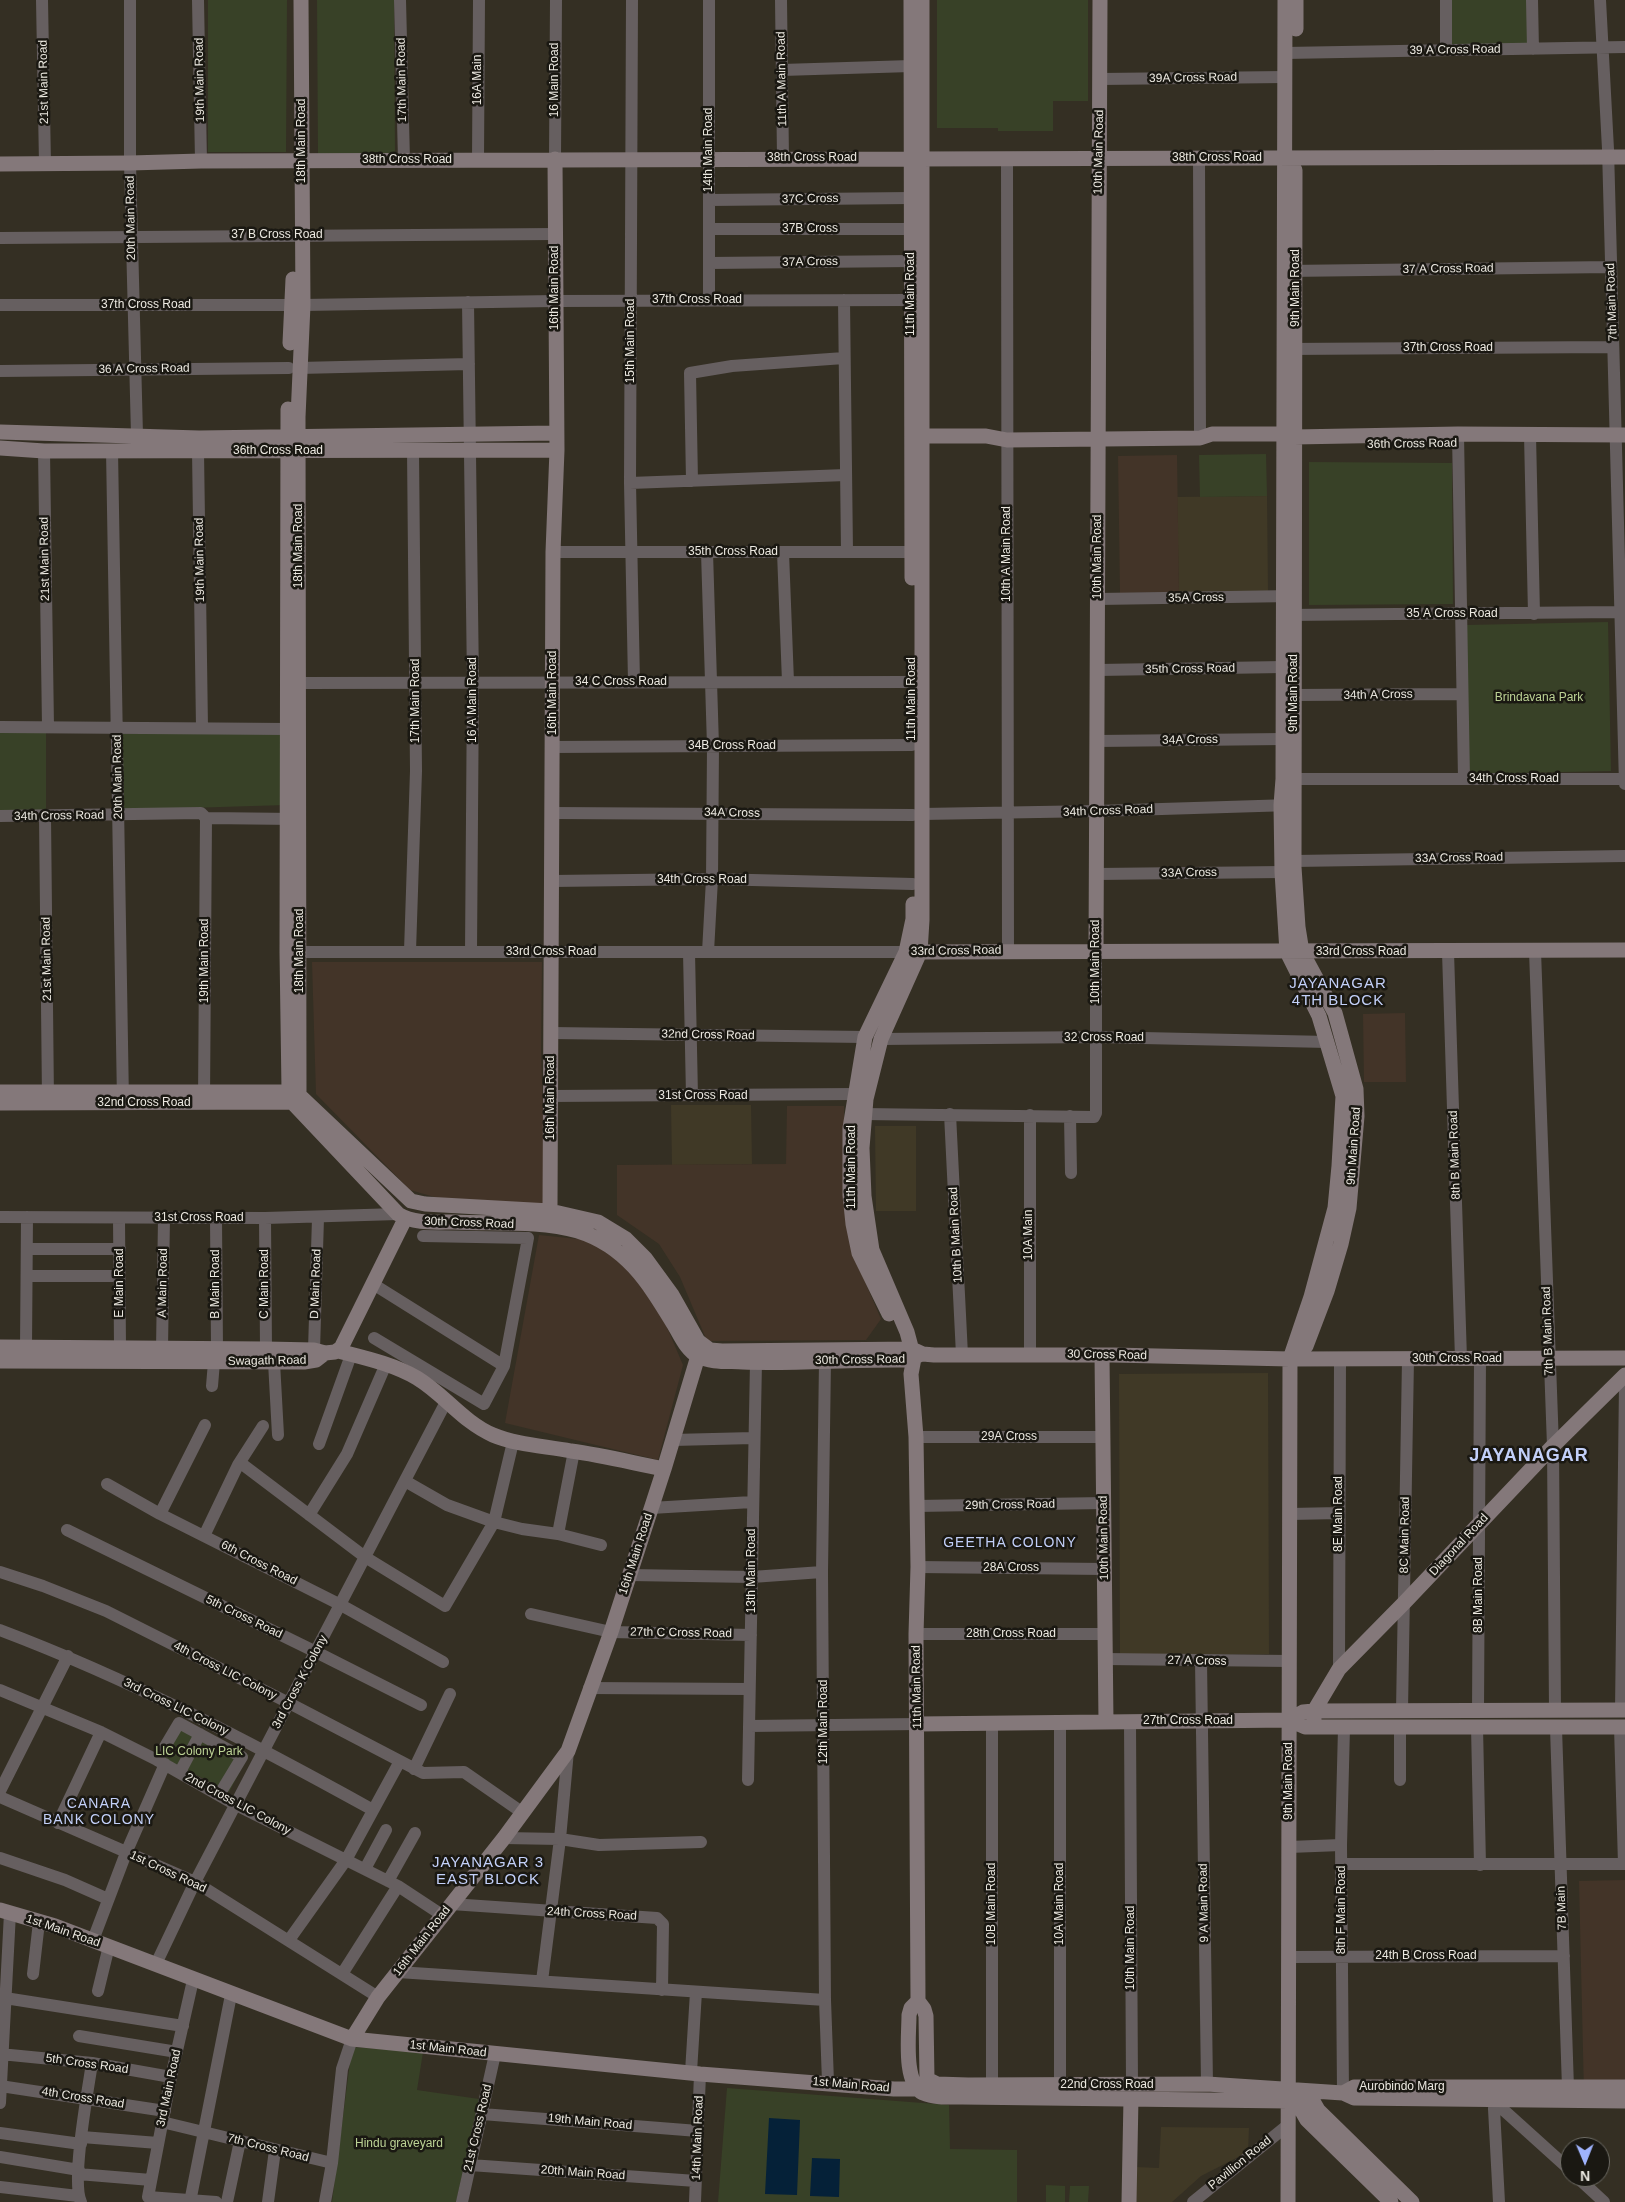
<!DOCTYPE html>
<style>
body{margin:0}
#map{position:relative;width:1625px;height:2202px;overflow:hidden;background:#342f23;font-family:Helvetica,sans-serif}
canvas{display:block}
.north{position:absolute;left:1560px;top:2137px;width:50px;height:50px;box-sizing:border-box;background:#1a1812;border:1px solid #6e6c65;border-radius:50%;rotate:179deg;font-size:14px;font-weight:700;line-height:20px;text-align:center;color:#ece9e1}
.north::after{content:'';display:block;margin:auto;width:18px;height:22px;background:#9fb3fd;clip-path:polygon(50% 0,100% 100%,50% 72%,0 100%)}
</style>
<div id="map">
<canvas width="1625" height="2202"></canvas>
<div class="north">N</div>
</div>
<script>
const ctx = document.querySelector('canvas').getContext('2d');
ctx.lineJoin = 'round';
function fill(path, color) {
  ctx.fillStyle = color;
  ctx.fill(path, 'evenodd');
}
function strokePath(path, color, width, dash) {
  ctx.strokeStyle = color;
  ctx.lineWidth = width;
  ctx.lineCap = dash ? 'butt' : 'round';
  ctx.setLineDash(dash || []);
  ctx.stroke(path);
}
function write(font, color, halo, rows, align = 'center') {
  ctx.font = font + ' Helvetica,sans-serif';
  ctx.lineWidth = 5;
  ctx.setLineDash([]);
  ctx.textBaseline = 'middle';
  ctx.strokeStyle = halo;
  ctx.fillStyle = color;
  for (const [text, x, y, turn = 0] of rows) {
    ctx.save();
    ctx.translate(x, y);
    ctx.rotate((+turn || 0) * Math.PI / 180);
    ctx.textAlign = isNaN(turn) ? turn : align;
    if (halo) ctx.strokeText(text, 0, 0);
    ctx.fillText(text, 0, 0);
    ctx.restore();
  }
}
fill(new Path2D(`
 M1267,496L1268,591L1179,592L1177,497Z
 M671,1105H751L752,1164L672,1165Z
 M875,1126H916V1211H876Z
 M1268,1373L1269,1654L1120,1655L1119,1374Z
 M1161,2127L1249,2128L1248,2152L1201,2176L1172,2202H1135L1136,2167L1159,2168Z`), '#403926');
fill(new Path2D(`
 M1177,455L1179,592L1120,593L1118,456Z
 M312,962H542L541,1052L546,1205L452,1202L410,1190L316,1094Z
 M1405,1013L1406,1082H1364L1363,1014Z
 M787,1106H844V1164L857,1263L881,1319L866,1340L707,1341L680,1277L659,1244L617,1215V1165L786,1164Z
 M539,1235L588,1240L622,1261L647,1293L666,1325L683,1365L658,1460L505,1423Z
 M1625,1880V2093L1584,2094L1579,1881Z`), '#433428');
fill(new Path2D(`
 M208,0H287L286,152H208Z
 M317,0H394L395,153L318,154Z
 M937,0H1088V101H1053V131H998V128H937Z
 M1448,0H1529V44L1449,45Z
 M1266,454L1267,496L1200,497L1199,455Z
 M1309,462L1452,463L1453,604L1309,605Z
 M1608,622L1611,771L1469,774L1466,625Z
 M0,733H46V811L0,812Z
 M287,733L286,805L123,810V734Z
 M178,1717L249,1755L229,1792L158,1755Z
 M352,2047L423,2052L417,2090L479,2099L456,2202H332Z
 M727,2088L949,2105L950,2149L1017,2150V2202H718Z
 M1046,2185L1065,2186V2202H1046Z
 M1070,2186H1089L1088,2202H1069Z`), '#384127');
fill(new Path2D(`
 M769,2118L800,2120L797,2195L765,2194Z
 M812,2158L840,2159L839,2197L810,2196Z`), '#052138');
strokePath(new Path2D(`
 M42,0L45,164
 M130,0V163L137,435
 M198,0L201,161
 M400,0L404,160
 M632,0L630,483L634,682
 M781,0L783,158
 M1446,0V50
 M1532,0L1533,49
 M1600,0L1608,149L1625,784
 M1285,53L1625,47
 M782,70L911,66
 M1100,79L1285,77
 M1007,158L1008,951
 M1199,158L1200,438
 M555,159L556,0
 M478,160L479,0
 M709,200L911,198
 M709,229H911
 M0,238L555,234
 M709,263L911,261
 M1287,271L1611,267
 M709,300V0
 M844,300L847,552
 M468,302L473,682L471,952
 M0,305H292
 M303,305L554,301L911,300
 M1286,349L1613,347
 M299,368L469,364
 M0,371L289,368
 M1458,434L1464,779
 M1530,435L1534,614
 M112,450L123,1101
 M44,451L48,727
 M198,451L202,728
 M692,481L690,373L732,366L844,358
 M630,483L846,475
 M553,552H912
 M707,552L713,746L712,879L708,952
 M783,552L788,682
 M1098,599L1293,596
 M1285,615L1620,612
 M1098,670L1283,667
 M300,683L912,682
 M1294,695L1462,694
 M0,727L287,729
 M1097,741L1283,739
 M552,747L912,745
 M1285,779H1625
 M552,813L913,815
 M922,814L1097,811L1291,805
 M0,816L201,813L206,818
 M45,816L48,1100
 M206,818L295,819
 M1294,861L1625,856
 M1097,874L1282,872
 M552,881L712,879L913,884
 M410,951L416,771L413,450
 M1535,951L1553,1446L1555,1711
 M290,952H906
 M689,952L692,1096
 M1448,952L1461,1359
 M551,1033L865,1037
 M881,1039L1096,1037L1328,1042
 M551,1096L855,1094
 M204,1101L206,818
 M863,1114L1094,1117L1096,1113V951
 M950,1114L962,1355
 M1030,1115V1355
 M1070,1116L1071,1173
 M0,1217L265,1218L398,1214
 M119,1218L120,1348
 M216,1218L217,1349
 M265,1218L266,1349
 M27,1249H120
 M27,1276H119
 M373,1284L504,1366
 M374,1338L484,1404L504,1366L528,1238L423,1236
 M26,1347L27,1217
 M162,1349L164,1218
 M314,1350L318,1218
 M825,1361L822,1572L825,2000L828,2082
 M274,1362L278,1435
 M212,1386L214,1362
 M205,1425L160,1514L341,1605L443,1662
 M916,1437H1103
 M673,1440L753,1438
 M319,1444L351,1355
 M238,1465L263,1426
 M405,1481L447,1505L494,1522L522,1529L558,1534L601,1545
 M107,1484L160,1514
 M916,1506L1104,1503
 M651,1508L752,1502
 M1290,1514L1339,1513
 M309,1515L347,1454L386,1364
 M67,1530L316,1652L421,1705
 M558,1534L574,1451
 M204,1536L238,1465L242,1464L365,1557L445,1606L494,1522L513,1442
 M918,1567L1104,1569
 M0,1572L43,1586L106,1611L289,1703L423,1773L464,1772L523,1813
 M630,1575L752,1577L822,1572
 M531,1614L611,1632L751,1635
 M0,1630C130,1679 252,1743 373,1810
 M916,1634H1105
 M1105,1659L1289,1661
 M1201,1661L1207,2084
 M1339,1669L1340,1359
 M589,1688L749,1689
 M0,1690L101,1732L157,1760L236,1805L398,1886L442,1915
 M1621,1710L1625,1383
 M1402,1711L1408,1359
 M1478,1711L1480,1359
 M1130,1722L1132,2085
 M992,1723V2085
 M749,1726L918,1724
 M1400,1727V1780
 M1477,1727L1480,1865
 M1620,1727L1624,1864
 M1556,1728L1568,2088
 M157,1760L179,1723L242,1757L219,1795
 M414,1769L450,1694
 M180,1772L200,1734
 M748,1780L756,1362
 M0,1791L68,1656
 M0,1797L195,1882L378,1997
 M58,1823L101,1732
 M504,1838L560,1839L599,1845L701,1842
 M1289,1847L1341,1845
 M0,1858L65,1880L108,1899
 M1341,1864H1625
 M365,1869L386,1830
 M388,1881L415,1833
 M451,1904L657,1918L663,1924L662,1990
 M93,1940L126,1853L165,1764
 M289,1940L346,1860L400,1761
 M1289,1957L1564,1956
 M156,1964L195,1882L447,1400
 M398,1972L825,2000
 M33,1974L39,1922
 M342,1974L398,1886
 M542,1981L560,1839L568,1751
 M98,1991L109,1946
 M5,1998L183,2026
 M79,2036L177,2052
 M0,2054L92,2063L171,2077
 M691,2072L696,1992
 M1060,2085V1722
 M0,2086L165,2111
 M1343,2093L1341,1845L1344,1728
 M0,2103L10,1913
 M1498,2105L1570,2170
 M482,2114L698,2131
 M162,2122L332,2163
 M0,2133L81,2144
 M82,2137L158,2143
 M0,2157L79,2170
 M470,2165L696,2181
 M78,2174L151,2180
 M1577,2177L1604,2202
 M0,2187L78,2196
 M148,2197L171,2077L193,1980
 M148,2197L216,2202
 M81,2202C71,2181 88,2090 92,2063
 M190,2202L231,1995
 M227,2202L240,2141
 M268,2202L275,2150
 M325,2202L332,2163L342,2069L352,2039
 M462,2202L495,2054
 M695,2202L700,2074
 M1193,2202L1288,2125
 M1499,2202L1494,2109L1503,2101V2095`), '#665f60', 12);
strokePath(new Path2D(`
 M911,0L912,578
 M922,0V920L920,952L881,1039L866,1099L862,1148L864,1196L872,1250L907,1332L914,1358L911,1374L916,1437L918,1567L916,1634L918,2001L924,2009L926,2016L927,2079L937,2084L968,2085L1207,2084L1343,2093L1354,2098L1625,2101
 M1285,0L1283,779L1281,805L1282,872L1287,952L1319,1016L1343,1096L1339,1166L1335,1208L1311,1297L1290,1359L1288,2202
 M1296,29V0
 M0,164L130,163L201,161L1625,157
 M290,343L293,279
 M288,409L287,952L289,1090
 M0,432L199,438L556,433
 M913,436H986L1007,440L1200,438L1212,434H1283L1294,437L1458,434L1625,435
 M0,448L44,451L557,450
 M1096,951L1100,0
 M912,952L1625,950
 M0,1092H287L294,1089L297,1090
 M299,1092L298,417L303,305L301,0
 M301,1097L411,1201L425,1204L550,1211L598,1222L626,1239L645,1258L672,1295L698,1341L710,1350L722,1351L912,1349L923,1354L934,1355H1113L1290,1359L1625,1358
 M0,1103L289,1102
 M294,1104L398,1214C414,1224 435,1222 453,1222C493,1224 539,1220 578,1231C626,1246 648,1282 673,1323C680,1334 686,1350 698,1356C711,1363 729,1361 743,1362C797,1364 851,1359 906,1360L922,1354
 M547,1225L550,1206L553,552L557,450L555,159
 M889,1314L859,1253L853,1224L850,1195V1128L865,1037L906,952L913,919V904
 M0,1347L266,1349L314,1350L325,1353L335,1352L341,1348L405,1219
 M338,1351C365,1358 393,1364 417,1378C445,1395 463,1422 493,1435C517,1445 545,1446 571,1451C602,1455 633,1463 664,1469
 M1102,1355L1106,1722
 M1291,1358L1306,1346L1327,1291L1341,1244L1349,1208L1357,1116L1356,1089L1335,1013L1302,952L1298,927L1294,867L1295,170
 M0,1361L304,1362L316,1360L325,1353
 M1289,1720L1303,1712L1314,1711L1625,1710
 M918,1724L1289,1720L1305,1727H1625
 M1314,1727V1711L1339,1669L1404,1603L1553,1446L1625,1375
 M0,1910L55,1926L352,2039L700,2074L894,2089H917
 M918,2001L911,2008L909,2015C909,2035 903,2083 923,2093C934,2098 950,2097 962,2097L1288,2101L1299,2106L1307,2120L1391,2202
 M352,2039L378,1997L504,1838L568,1751L611,1632L664,1469L698,1356
 M1297,2091L1310,2096L1318,2110L1412,2202
 M1343,2093L1354,2087H1625
 M1129,2202L1131,2098`), '#84787a', 15);
write('12px', '#ece9e1', '#1a1812', [
 ["39 A Cross Road",1455,50,-1],
 ["39A Cross Road",1193,78,-1],
 ["11th A Main Road",782,79,-91],
 ["19th Main Road",200,80,-91],
 ["17th Main Road",402,80,-91],
 ["16A Main",478,80,-90],
 ["16 Main Road",555,80,-90],
 ["21st Main Road",44,82,-91],
 ["18th Main Road",302,141,-90],
 ["14th Main Road",709,150,-90],
 ["10th Main Road",1099,152,-89],
 ["38th Cross Road",812,158],
 ["38th Cross Road",1217,158],
 ["38th Cross Road",407,160],
 ["37C Cross",810,199,-1],
 ["20th Main Road",131,218,-91],
 ["37B Cross",810,229],
 ["37 B Cross Road",277,235],
 ["37A Cross",810,262,-1],
 ["37 A Cross Road",1448,269,-1],
 ["16th Main Road",555,288,-90],
 ["9th Main Road",1296,288,-90],
 ["11th Main Road",911,294,-90],
 ["37th Cross Road",697,300],
 ["7th Main Road",1612,302,-92],
 ["37th Cross Road",146,305],
 ["15th Main Road",631,341,-90],
 ["37th Cross Road",1448,348],
 ["36 A Cross Road",144,369,-1],
 ["36th Cross Road",1412,444,-1],
 ["36th Cross Road",278,451],
 ["18th Main Road",299,546,-90],
 ["35th Cross Road",733,552],
 ["10th A Main Road",1007,554,-90],
 ["10th Main Road",1098,557,-90],
 ["21st Main Road",45,559,-91],
 ["19th Main Road",200,560,-91],
 ["35A Cross",1196,598,-1],
 ["35 A Cross Road",1452,614],
 ["35th Cross Road",1190,669,-1],
 ["34 C Cross Road",621,682],
 ["16th Main Road",553,693,-90],
 ["9th Main Road",1294,693,-90],
 ["34th A Cross",1378,695,-1],
 ["11th Main Road",912,699,-90],
 ["16 A Main Road",473,700,-90],
 ["17th Main Road",416,701,-90],
 ["34A Cross",1190,740,-1],
 ["34B Cross Road",732,746],
 ["20th Main Road",118,777,-91],
 ["34th Cross Road",1514,779],
 ["34th Cross Road",1108,811,-2],
 ["34A Cross",732,813,1],
 ["34th Cross Road",59,816,-1],
 ["33A Cross Road",1459,858,-1],
 ["33A Cross",1189,873,-1],
 ["34th Cross Road",702,880],
 ["18th Main Road",300,951,-90],
 ["33rd Cross Road",956,951,-1],
 ["33rd Cross Road",551,952],
 ["33rd Cross Road",1361,952],
 ["21st Main Road",47,959,-91],
 ["19th Main Road",205,961,-90],
 ["10th Main Road",1096,962,-90],
 ["32nd Cross Road",708,1035,1],
 ["32 Cross Road",1104,1038],
 ["31st Cross Road",703,1096],
 ["16th Main Road",551,1098,-90],
 ["32nd Cross Road",144,1103],
 ["9th Main Road",1354,1146,-86],
 ["8th B Main Road",1455,1155,-92],
 ["11th Main Road",852,1167,-90],
 ["31st Cross Road",199,1218],
 ["30th Cross Road",469,1223,2],
 ["10th B Main Road",956,1235,-93],
 ["10A Main",1029,1235,-90],
 ["E Main Road",120,1283,-90],
 ["A Main Road",163,1283,-89],
 ["B Main Road",216,1284,-90],
 ["C Main Road",265,1284,-90],
 ["D Main Road",316,1284,-88],
 ["7th B Main Road",1548,1331,-92],
 ["30 Cross Road",1107,1355,1],
 ["30th Cross Road",1457,1359],
 ["30th Cross Road",860,1360,-1],
 ["Swagath Road",267,1361,-1],
 ["29A Cross",1009,1437],
 ["29th Cross Road",1010,1505,-1],
 ["8E Main Road",1339,1514,-90],
 ["8C Main Road",1405,1535,-89],
 ["10th Main Road",1104,1538,-91],
 ["Diagonal Road",1459,1545,-47],
 ["16th Main Road",636,1554,-72],
 ["6th Cross Road",259,1563,27],
 ["28A Cross",1011,1568],
 ["13th Main Road",752,1571,-90],
 ["8B Main Road",1479,1595,-90],
 ["5th Cross Road",244,1617,26],
 ["27th C Cross Road",681,1633,1],
 ["28th Cross Road",1011,1634],
 ["27 A Cross",1197,1661,1],
 ["4th Cross LIC Colony",225,1671,27],
 ["3rd Cross K Colony",300,1682,-62],
 ["11th Main Road",917,1687,-91],
 ["3rd Cross LIC Colony",176,1707,26],
 ["27th Cross Road",1188,1721],
 ["12th Main Road",824,1722,-90],
 ["9th Main Road",1289,1781,-90],
 ["2nd Cross LIC Colony",238,1804,28],
 ["1st Cross Road",168,1872,25],
 ["9 A Main Road",1204,1903,-91],
 ["10B Main Road",992,1904,-90],
 ["10A Main Road",1060,1904,-90],
 ["7B Main",1562,1908,-92],
 ["8th F Main Road",1342,1910,-90],
 ["24th Cross Road",592,1914,3],
 ["1st Main Road",63,1931,19],
 ["16th Main Road",422,1941,-52],
 ["10th Main Road",1131,1948,-90],
 ["24th B Cross Road",1426,1956],
 ["1st Main Road",448,2049,6],
 ["5th Cross Road",87,2064,8],
 ["1st Main Road",851,2085,5],
 ["22nd Cross Road",1107,2085],
 ["Aurobindo Marg",1402,2087],
 ["3rd Main Road",169,2088,-78],
 ["4th Cross Road",83,2098,9],
 ["19th Main Road",590,2122,5],
 ["21st Cross Road",478,2128,-77],
 ["14th Main Road",698,2138,-88],
 ["7th Cross Road",268,2148,14],
 ["Pavillion Road",1240,2163,-39],
 ["20th Main Road",583,2173,4]
]);
write('12px', '#bcd295', '#1a1812', [
 ["Brindavana Park",1539,698],
 ["LIC Colony Park",199,1752],
 ["Hindu graveyard",399,2144]
]);
ctx.letterSpacing = '1px';
write('14px', '#c3d0f9', '#1a1812', [
 ["GEETHA COLONY",1010,1543],
 ["CANARA",99,1804],
 ["BANK COLONY",99,1820]
]);
ctx.letterSpacing = '0px';
ctx.letterSpacing = '1px';
write('15px', '#c3d0f9', '#1a1812', [
 ["JAYANAGAR",1338,984],
 ["4TH BLOCK",1338,1001],
 ["JAYANAGAR 3",488,1863],
 ["EAST BLOCK",488,1880]
]);
ctx.letterSpacing = '0px';
ctx.letterSpacing = '1px';
write('bold 18px', '#c3d0f9', '#1a1812', [
 ["JAYANAGAR",1529,1456]
]);
ctx.letterSpacing = '0px';
</script>
